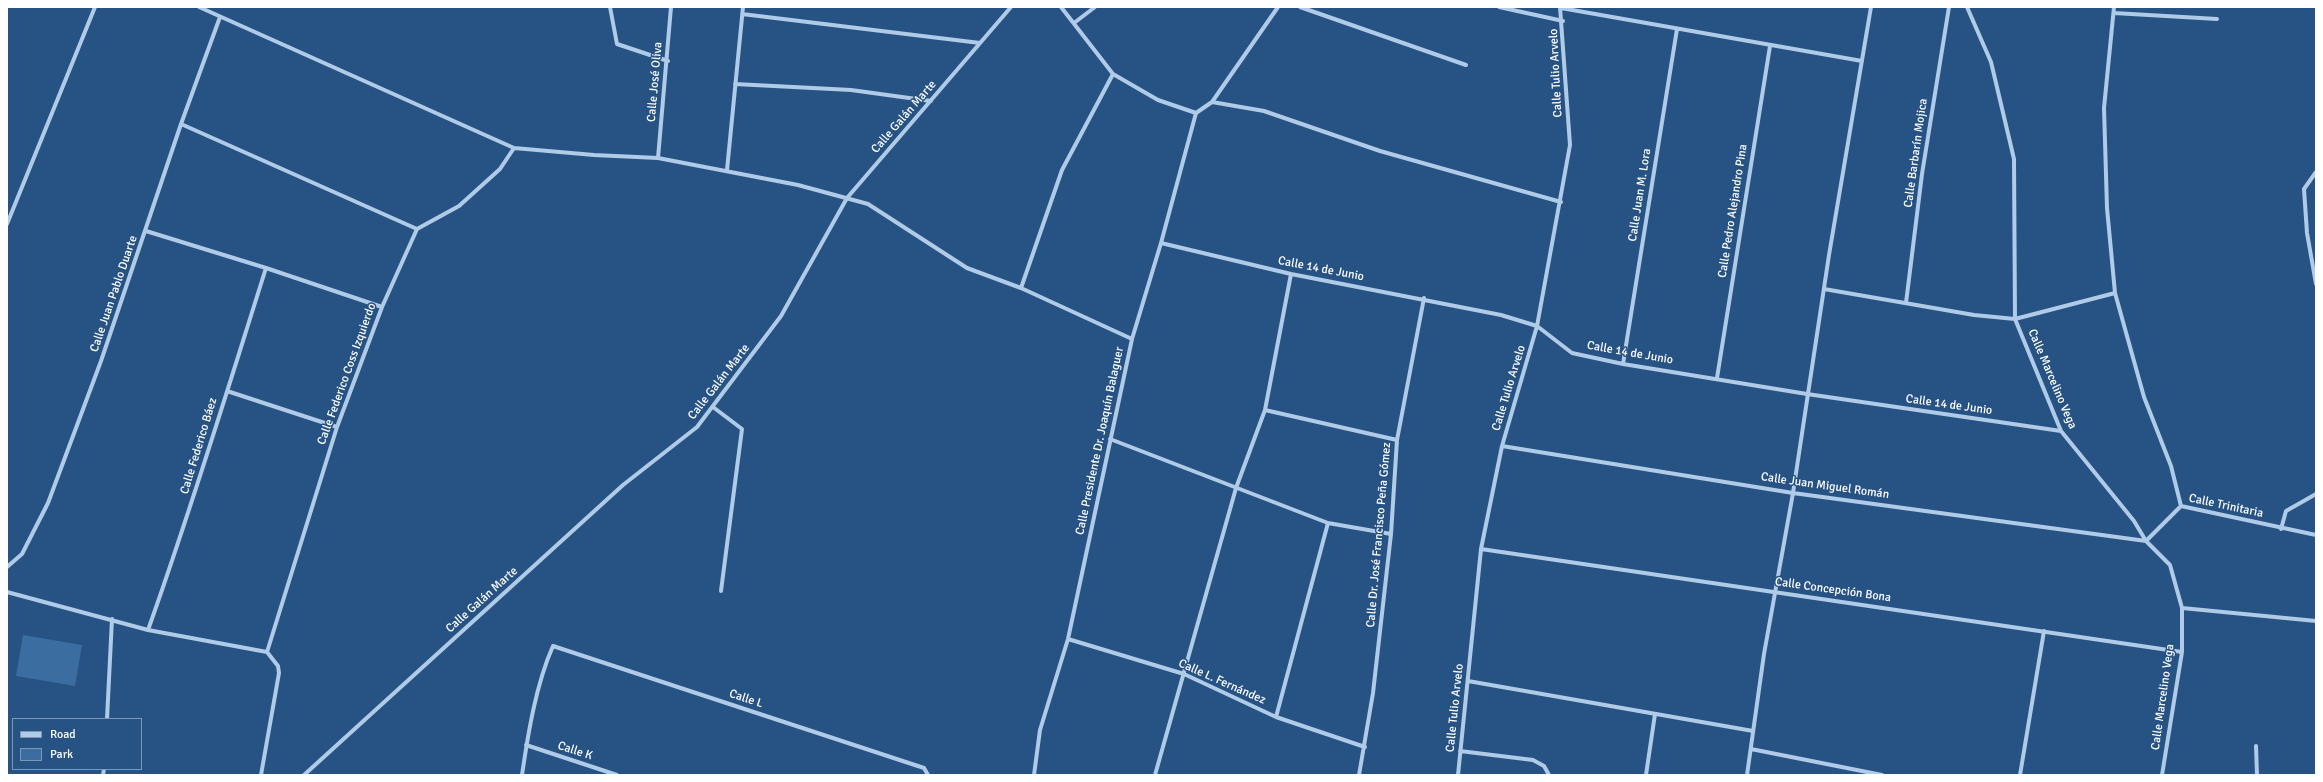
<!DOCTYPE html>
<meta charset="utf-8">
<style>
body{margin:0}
#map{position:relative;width:2323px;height:782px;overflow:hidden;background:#275384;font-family:Signika,sans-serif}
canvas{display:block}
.frame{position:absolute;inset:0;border:8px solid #fff;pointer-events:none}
.legend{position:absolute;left:12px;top:718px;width:130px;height:52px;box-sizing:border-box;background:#275384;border:1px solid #7d98b5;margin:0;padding:5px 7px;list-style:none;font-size:12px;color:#fff}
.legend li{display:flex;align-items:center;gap:8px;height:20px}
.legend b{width:20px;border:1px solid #7d98b5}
</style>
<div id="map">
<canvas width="2323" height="782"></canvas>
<div class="frame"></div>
<ul class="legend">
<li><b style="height:5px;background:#b0cbe7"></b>Road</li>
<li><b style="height:11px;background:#3b6da0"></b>Park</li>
</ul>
</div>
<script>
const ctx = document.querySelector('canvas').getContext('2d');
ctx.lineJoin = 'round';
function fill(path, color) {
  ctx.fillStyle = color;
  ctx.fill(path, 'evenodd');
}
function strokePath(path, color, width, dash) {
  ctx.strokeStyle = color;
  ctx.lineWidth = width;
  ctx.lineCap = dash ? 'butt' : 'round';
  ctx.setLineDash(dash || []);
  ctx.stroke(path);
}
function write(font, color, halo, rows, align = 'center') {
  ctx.font = font + ' Signika,sans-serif';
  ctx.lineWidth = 3;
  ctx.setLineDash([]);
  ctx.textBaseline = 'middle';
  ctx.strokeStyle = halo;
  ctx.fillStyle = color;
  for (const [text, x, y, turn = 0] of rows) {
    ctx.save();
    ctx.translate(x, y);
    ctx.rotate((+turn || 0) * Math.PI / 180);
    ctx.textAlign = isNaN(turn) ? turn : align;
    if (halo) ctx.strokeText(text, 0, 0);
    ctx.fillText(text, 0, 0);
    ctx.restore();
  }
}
fill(new Path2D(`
 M23,635L82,645L75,686L16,676Z`), '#3b6da0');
strokePath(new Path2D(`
 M199,7L514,148L594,155L658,158L798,185L868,204L967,268L1021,288L1132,339
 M610,7L617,44L668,61
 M1061,7L1113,74L1158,100L1196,113L1212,102L1264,111L1380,151L1561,202
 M1300,7L1466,65
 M1499,7L1563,21
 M1967,7L1991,62L2014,159L2015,319L2061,431L2134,521L2146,541L2170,565L2182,608V652L2162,775
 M2114,7L2104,108L2107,208L2115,293L2144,397L2171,466L2181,506
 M1561,8L1862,61
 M2114,13L2217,19
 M742,14L980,43
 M1074,23L1095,7
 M735,84L851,90L931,101
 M1212,102L1278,7
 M181,124L417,229
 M658,158L671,7
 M727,170L743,7
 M2316,172L2304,189L2307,233L2316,284
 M7,224L95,7
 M146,231L266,268L382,307
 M1161,243L1291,274L1501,315L1537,326L1572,353L1623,364L1807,394L2061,431
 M1021,288L1062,170L1113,74
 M1824,289L1974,315L2015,319L2115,293
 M1906,303L1922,174L1949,7
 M1623,364L1677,29
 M1717,378L1770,46
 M227,391L337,427
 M713,407L742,429L721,591
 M1265,410L1397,440
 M1110,439L1328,523L1391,534
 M1502,446L1793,493L2146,541L2181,506L2316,535
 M2281,529L2286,511L2316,494
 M1481,549L2182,652
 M7,567L22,554L48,503L101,361L181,124L220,17
 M7,592L148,630L267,652L278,666L279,673L261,775
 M2182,608L2316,621
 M148,630C191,510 228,388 266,268
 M1068,639L1184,674L1276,717L1365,747
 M267,652L337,427L382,307L417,229L459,206L500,169L514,148
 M1468,681L1753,731
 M1276,717L1328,523
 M107,719L112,619
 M526,745L617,775
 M2256,746L2257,775
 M1751,749L1882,775
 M1460,751L1533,760L1544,766L1549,775
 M103,775L104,769
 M304,775L623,485L697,427L781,316L847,198L1011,7
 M522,775C528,734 536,684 553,646L924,768L928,775
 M1034,775L1040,730L1068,639L1132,339L1161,243L1196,113
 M1155,775L1236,488L1265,410L1291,274
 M1359,775L1373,693L1391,534L1397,440L1424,298
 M1458,775L1481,549L1502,446L1537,326L1570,145L1560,7
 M1646,775L1655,714
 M1747,775L1764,654L1793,493L1829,255L1871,7
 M2020,775L2044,631`), '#b0cbe7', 4);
write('12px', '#fff', '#275384', [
 ["Calle Tulio Arvelo",1556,73,-93],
 ["Calle José Oliva",655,82,-85],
 ["Calle Galán Marte",904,117,-49],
 ["Calle Barbarín Mojica",1916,153,-82],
 ["Calle Juan M. Lora",1640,195,-81],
 ["Calle Pedro Alejandro Pina",1733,211,-81],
 ["Calle 14 de Junio",1321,269,11],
 ["Calle Juan Pablo Duarte",114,294,-71],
 ["Calle 14 de Junio",1630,353,10],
 ["Calle Federico Coss Izquierdo",347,374,-70],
 ["Calle Marcelino Vega",2052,379,67],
 ["Calle Galán Marte",719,382,-52],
 ["Calle Tulio Arvelo",1509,388,-73],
 ["Calle 14 de Junio",1949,405,8],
 ["Calle Presidente Dr. Joaquín Balaguer",1100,441,-78],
 ["Calle Federico Báez",199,446,-73],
 ["Calle Juan Miguel Román",1825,486,8],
 ["Calle Trinitaria",2226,506,12],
 ["Calle Dr. José Francisco Peña Gómez",1379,535,-85],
 ["Calle Concepción Bona",1833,590,8],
 ["Calle Galán Marte",482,600,-42],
 ["Calle L. Fernández",1222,682,24],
 ["Calle Marcelino Vega",2163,697,-82],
 ["Calle L",746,699,18],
 ["Calle Tulio Arvelo",1455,708,-84],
 ["Calle K",575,751,18]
]);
</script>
